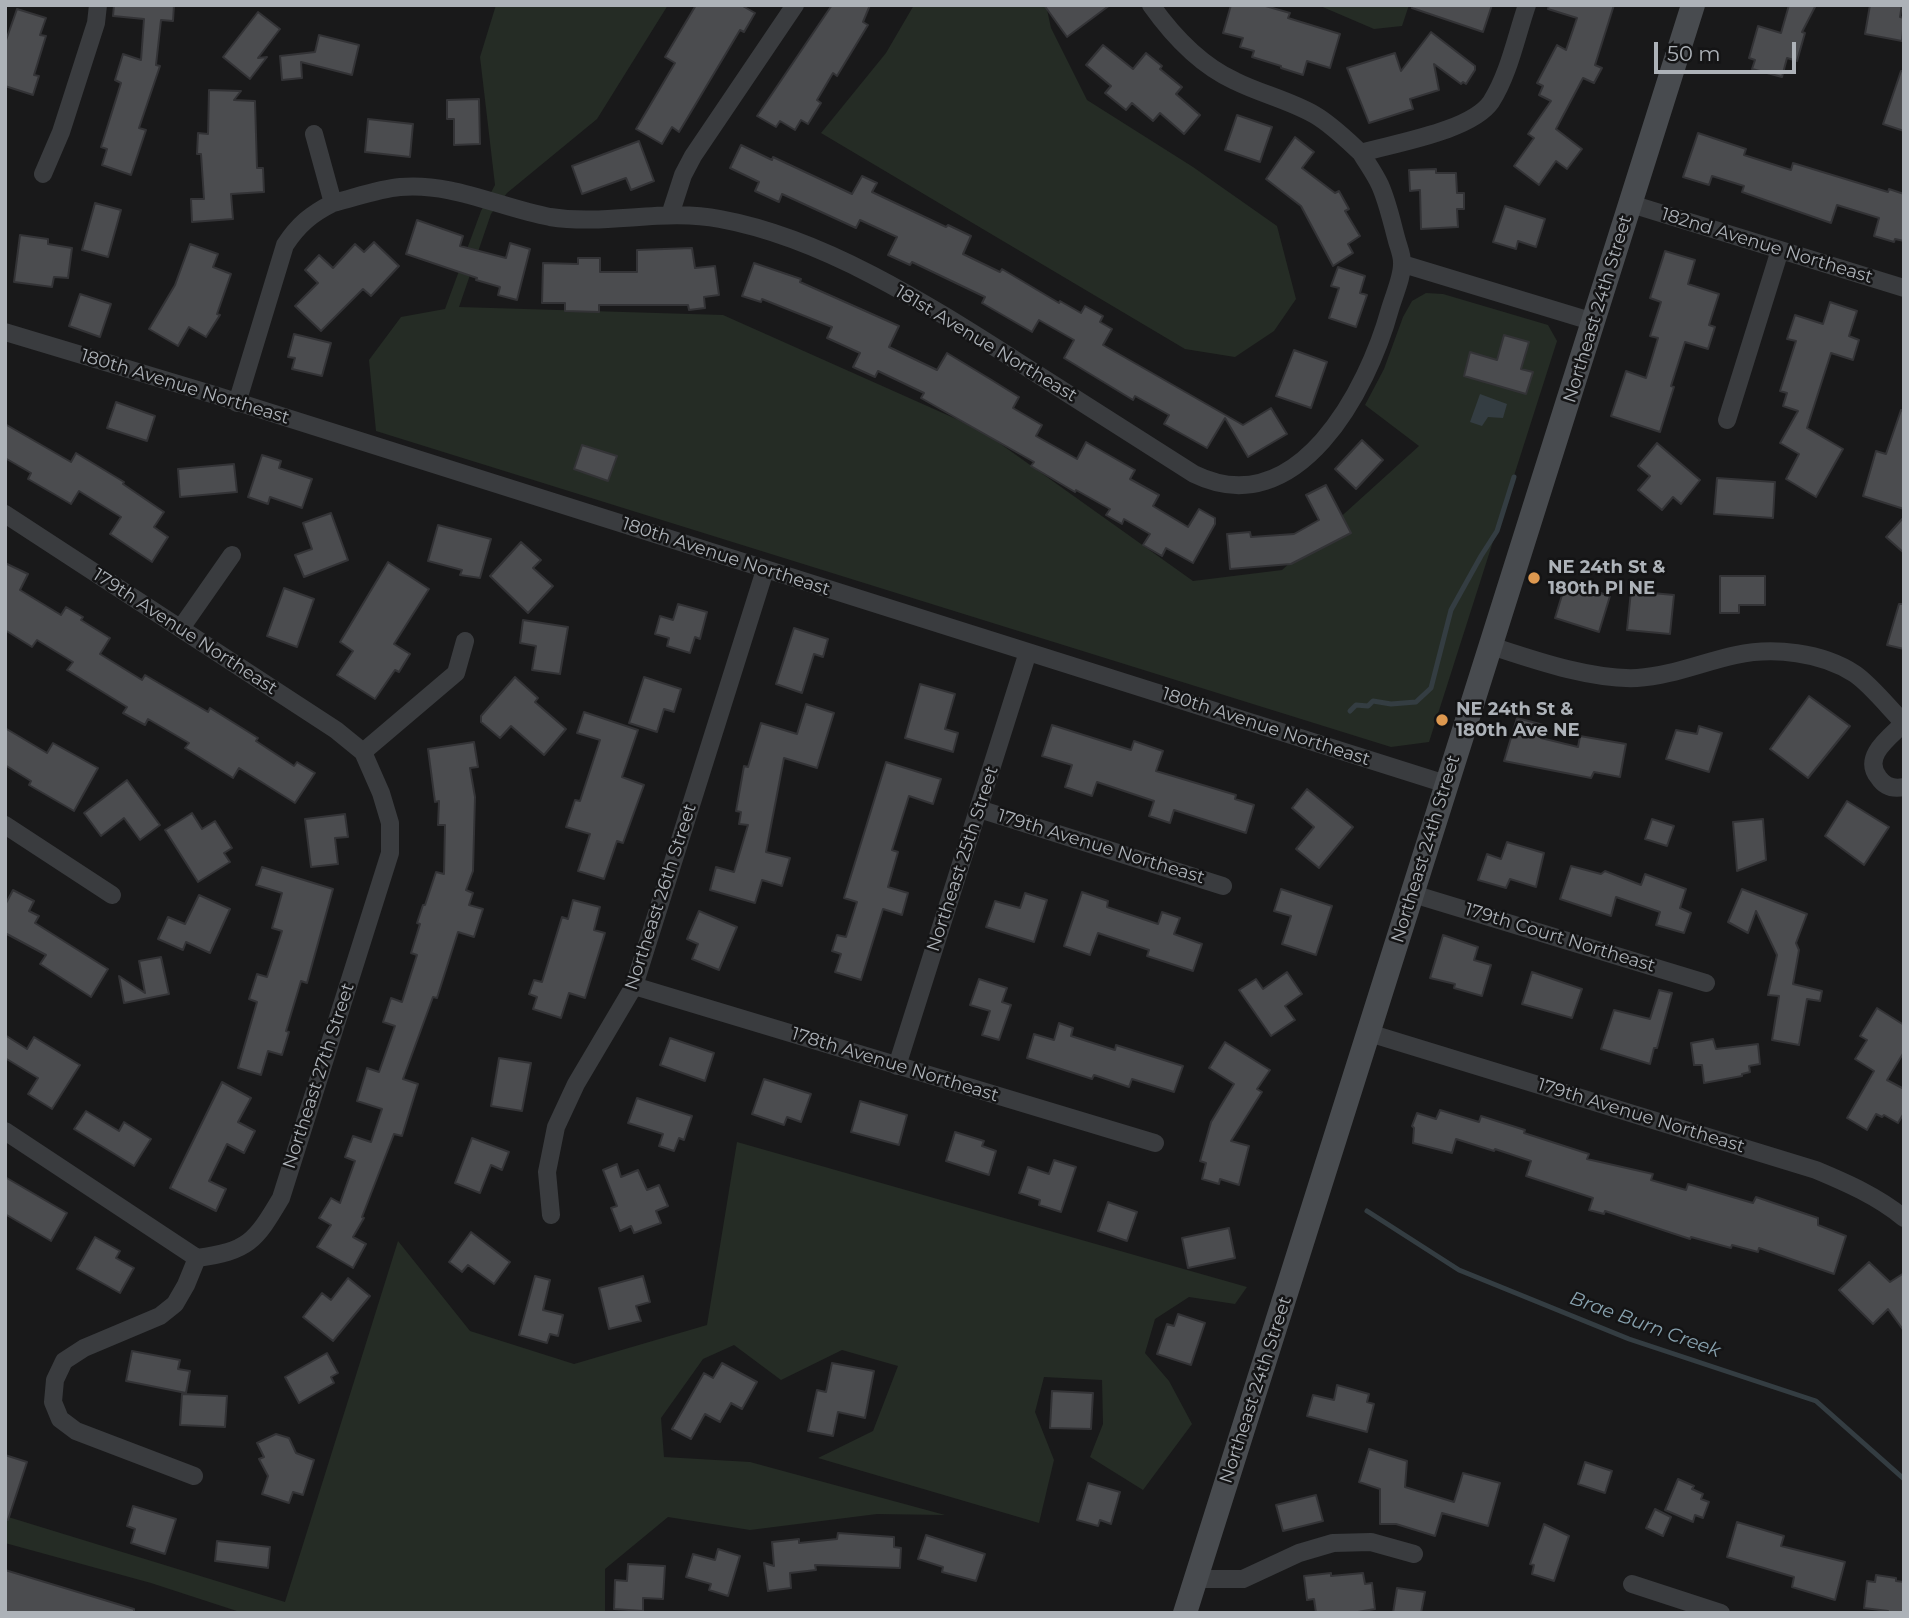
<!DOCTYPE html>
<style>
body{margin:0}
#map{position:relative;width:1909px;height:1618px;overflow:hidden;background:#19191a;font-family:Montserrat,sans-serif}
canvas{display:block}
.frame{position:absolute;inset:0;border:7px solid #adb2b8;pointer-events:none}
.scale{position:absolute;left:1654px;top:42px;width:142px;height:32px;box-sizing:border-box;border:4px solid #adb2b8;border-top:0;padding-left:9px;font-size:21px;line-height:24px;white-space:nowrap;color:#adb2b8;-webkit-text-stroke:5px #141415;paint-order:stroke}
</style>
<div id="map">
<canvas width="1909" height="1618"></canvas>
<div class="frame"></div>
<div class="scale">50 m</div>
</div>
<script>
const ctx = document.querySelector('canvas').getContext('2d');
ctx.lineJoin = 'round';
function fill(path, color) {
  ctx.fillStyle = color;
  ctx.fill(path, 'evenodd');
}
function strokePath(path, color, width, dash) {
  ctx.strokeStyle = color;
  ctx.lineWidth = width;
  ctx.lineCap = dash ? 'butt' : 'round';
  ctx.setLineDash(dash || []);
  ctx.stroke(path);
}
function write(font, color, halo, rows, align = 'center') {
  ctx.font = font + ' Montserrat,sans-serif';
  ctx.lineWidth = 5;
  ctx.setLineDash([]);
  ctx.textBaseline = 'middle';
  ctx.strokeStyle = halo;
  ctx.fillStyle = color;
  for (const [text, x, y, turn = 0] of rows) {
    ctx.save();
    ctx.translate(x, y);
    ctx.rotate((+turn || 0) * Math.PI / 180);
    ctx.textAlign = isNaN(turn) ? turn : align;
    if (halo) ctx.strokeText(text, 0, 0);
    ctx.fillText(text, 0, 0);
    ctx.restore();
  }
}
fill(new Path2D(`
 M496,5H668L597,119L507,193L491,214L459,307L723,315L981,430L1193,581L1282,570L1419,446L1365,405L1384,369L1403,317L1412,301L1426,293L1443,294L1548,325L1557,341L1429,742L1391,747L376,431L369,360L401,317L445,309L481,211L495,185L480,57Z
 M914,5H1046L1051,28L1087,100L1193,167L1277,226L1296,299L1274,331L1235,357L1185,349L821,133L886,53Z
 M1318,5H1409L1402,26L1374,29Z
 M737,1142L1247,1287L1235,1304L1189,1297L1155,1319L1145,1353L1169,1381L1192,1424L1143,1490L1090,1457L1103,1424L1102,1380L1044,1377L1035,1412L1054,1460L1039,1523L818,1458L873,1431L898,1366L842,1350L781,1380L734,1345L703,1359L661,1418L664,1457L750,1462L945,1515L877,1514L750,1530L668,1517L605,1569V1613H243L151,1583L5,1543V1516L285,1602L398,1241L470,1331L574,1364L707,1325Z`), '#252c25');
fill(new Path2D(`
 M1480,394L1507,404L1503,418L1488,417L1482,426L1470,422Z`), '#343d42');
strokePath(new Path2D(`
 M1350,711L1356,705L1368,706L1373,701L1391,704L1416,702L1431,688L1451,610L1481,556L1497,531L1514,477
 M1367,1211L1459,1270L1629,1339L1816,1401L1904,1479`), '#343d42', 5);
const building = new Path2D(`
 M114,5H174L173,21L161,20L156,65L160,66L139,128L146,130L131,175L102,165L107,149L101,147L121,83L115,80L123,54L141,60L144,19L113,16Z
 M696,5H741L755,13L744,32L740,30L679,132L672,127L662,144L636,129L675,63L665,57Z
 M832,5H870L863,22L868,25L837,76L833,73L817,100L821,103L808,124L801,120L795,130L780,121L776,127L757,116Z
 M1044,5H1110L1067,37Z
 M1231,5H1262L1290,13L1288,18L1340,34L1330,68L1307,61L1303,75L1281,68V66L1252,57L1254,51L1240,47L1243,38L1223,33Z
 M1413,5H1492L1483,32L1412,8Z
 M1549,5H1614L1595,65L1602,68L1594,83L1583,78L1556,129L1582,149L1567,169L1556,161L1539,185L1514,166L1534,138L1528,134L1551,101L1539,95L1543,86L1537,83L1557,45L1566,50L1577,18L1548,9Z
 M1789,5H1816L1802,32L1805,33L1797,61L1787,58L1782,77L1752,69L1755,60L1749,58L1758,26L1781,33Z
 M1870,5H1902L1900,17L1904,18L1902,41L1865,34Z
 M17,9L46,18L40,35L46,36L34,75L39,76L33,95L5,86V43Z
 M258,12L280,29L258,58L267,57L250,79L223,57Z
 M1431,32L1475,66V70L1466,84L1463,82L1461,84L1434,64L1439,90L1410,99L1413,109L1369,123L1347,68L1395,53L1401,71Z
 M319,35L359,45L352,75L301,62L302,78L282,80L280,56L315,52Z
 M1103,45L1133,69L1146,53L1162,66L1160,69L1182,87L1176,94L1200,115L1184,134L1160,113L1153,121L1132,103L1126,110L1105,93L1111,86L1086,65Z
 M1901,71H1904V131L1883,124Z
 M209,90L241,91L234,100L255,101L257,168H263L264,192L231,194L233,219L192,222L191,199H204L201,154H197L198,133L208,134Z
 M479,99L480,144L454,145V119H447V100Z
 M1237,115L1272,127L1260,162L1225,150Z
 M368,119L413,124L410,157L365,152Z
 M1698,133L1746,149L1744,155L1791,170L1793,163L1888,192L1889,189L1904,194V241L1895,239L1894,242L1874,236L1879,218L1837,205L1831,223L1742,192L1744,186L1712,176L1709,185L1683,177Z
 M1295,137L1314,152L1302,168L1335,193L1339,191L1349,209L1345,211L1360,236L1348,244L1353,253L1333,266L1301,206L1266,179Z
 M639,141L654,181L631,190L626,178L582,194L572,166Z
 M741,145L772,160L773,157L852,194L862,176L877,183L872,192L946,227L948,225L971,236L963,254L1000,272L1002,269L1059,303L1060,301L1081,313L1085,306L1103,316L1100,322L1112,329L1103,345L1243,425L1271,408L1287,434L1248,457L1225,418L1207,448L1164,424L1169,415L1135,396L1133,400L1064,358L1074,340L1039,320L1032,332L982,303L985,297L912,262L910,265L888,255L897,237L860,220L856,228L782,194L779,202L755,191L759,182L730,168Z
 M1436,169V173H1456L1457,193H1464V209H1457L1458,227L1421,229L1420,190L1410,191L1409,170Z
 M95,203L121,210L108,257L82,250Z
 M1505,206L1545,219L1536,247L1518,241L1516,249L1493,242Z
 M417,220L463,236L460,246L506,258L510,243L530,249L517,300L498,295L500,287L476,280L477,278L406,254Z
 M20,235L48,239V244L72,248L68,278L54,277L52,287L14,282Z
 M374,242L399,266L371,296L363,289L321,331L295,306L318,283L305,270L319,255L333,268L355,244L364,252Z
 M190,244L218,254L213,267L231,274L217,314L220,315L206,337L189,327L178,346L149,329L175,285Z
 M692,248L695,268L715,266L719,295L704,297L705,308L689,310L688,305H599V312L565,311V303H542L543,263L578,264V258H600V272H637V250Z
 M1665,251L1695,260L1688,284L1719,294L1709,325L1715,327L1708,349L1685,342L1671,386L1674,387L1660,432L1611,416L1626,371L1646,378L1658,338L1650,336L1661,302L1650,298Z
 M754,263L801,279L800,282L899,326L889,347L937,370L947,353L990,379L1019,397L1013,408L1042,425L1036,436L1077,459L1086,442L1135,470L1130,479L1159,495L1153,506L1188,527L1199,509L1215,518V524L1193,563L1166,548L1162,556L1143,545L1150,534L1124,519L1122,524L1106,515L1110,509L1076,490L1075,492L1031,466L1034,462L921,398L924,393L878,371L875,377L853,367L860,353L827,338L832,327L762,299L761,302L742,296Z
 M1338,267L1365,276L1360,293L1367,295L1356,327L1329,318L1339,288L1331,286Z
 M80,294L111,304L100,337L69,326Z
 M1830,302L1857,311L1849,336L1859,340L1853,360L1831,353L1807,428L1843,449L1816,497L1786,479L1799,454L1780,443L1798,411L1783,406L1787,393L1780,391L1796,341L1787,339L1795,315L1823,324Z
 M294,334L331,343L322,376L292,369L295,358L288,357Z
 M1504,335L1529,342L1521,369L1533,372L1526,394L1464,376L1470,352L1497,360Z
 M1294,350L1327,362L1311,408L1276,396Z
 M116,402L155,416L147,441L107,428Z
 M1901,410L1904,411V509L1863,496L1876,451L1886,454Z
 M5,424L71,462L76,453L124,482L123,484L164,512L154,527L168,537L152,562L110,534L121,517L79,491L71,504L28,479L31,473L5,458Z
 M1362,440L1383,460L1356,489L1335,469Z
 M1657,443L1700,480L1681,504L1673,497L1662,510L1638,490L1650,476L1638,466Z
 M582,445L617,456L608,481L574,469Z
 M262,455L281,461L279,468L312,479L302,508L270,497L268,504L248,497Z
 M234,464L237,492L180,497L178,469Z
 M1717,478L1775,482L1773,518L1714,514Z
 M1326,485L1351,533L1291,564L1230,569L1227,534L1250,532L1251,537L1294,534L1319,520L1306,495Z
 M331,513L348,560L304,577L295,555L312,549L303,523Z
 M1904,517V553L1886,537Z
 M438,525L491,539L480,578L460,575L462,570L428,561Z
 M521,542L541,560L533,568L553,586L528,613L490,576Z
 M388,562L429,589L394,644L410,654L399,672L395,670L375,699L337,675L353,651L340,642Z
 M5,563L28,574L20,590L61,615L66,607L83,617L81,620L110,638L100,654L142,680L145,675L208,712L210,708L258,738L256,741L294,766L297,762L315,773L295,803L239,768L233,778L185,748L189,743L148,719L145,725L123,713L127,707L67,670L73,662L37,640L32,647L5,630Z
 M1720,576H1765V605H1739V613H1720Z
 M1566,582L1610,596L1599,632L1555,618Z
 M284,588L314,599L297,647L267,636Z
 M1631,591L1674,595L1670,634L1627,630Z
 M678,604L707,612L700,639L695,637L690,653L667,646L669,638L655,634L660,616L673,620Z
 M1899,604H1904V649L1887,645Z
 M523,620L568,627L560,674L532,670L536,646L520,643Z
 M794,628L828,639L823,657L814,654L802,693L776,684Z
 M515,677L538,698L535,702L566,729L544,755L511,726L500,738L481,722V716Z
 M644,677L681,689L674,712L664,709L657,732L629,723Z
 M920,684L955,694L945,729L958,733L953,752L905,738Z
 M1809,696L1850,726L1808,778L1770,749Z
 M806,704L834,713L817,768L784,758L766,852L790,858L782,886L762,880L755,903L710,890L716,867L734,872L748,825L739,824L741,812L736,811L744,766L748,767L761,723L797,734Z
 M584,712L638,730L622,777L644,785L623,843L617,841L604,879L578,871L590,834L566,827L575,800L580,801L600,740L577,733Z
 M1517,718L1544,725L1541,738L1578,747L1580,736L1626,744L1620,777L1594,772L1591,778L1504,761Z
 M1052,725L1131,750L1134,741L1163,751L1156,771L1236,795L1235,799L1254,805L1246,833L1174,810L1170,823L1149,816L1154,801L1097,782L1092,796L1065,787L1072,765L1042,756Z
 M1699,726L1722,733L1709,772L1666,759L1676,730L1697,734Z
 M5,728L47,753L53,743L98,768L74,811L29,785L31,781L5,765Z
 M474,742L478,767L470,768L475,797L473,871L466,890L473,893L469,905L483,909L474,937L458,932L437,998L433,997L403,1079L418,1084L402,1136L394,1134L362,1217L364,1218L353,1237L366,1244L353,1268L317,1247L331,1225L319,1218L331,1198L340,1203L355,1161L345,1157L353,1136L371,1142L382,1109L357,1101L367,1068L379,1072L395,1026L383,1022L391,998L402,1002L417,955L411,953L420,924L417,923L423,905H425L436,872L444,874L445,825H438L439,801L435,802L428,749Z
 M886,762L941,779L933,804L909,796L892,850L898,852L888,887L908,893L902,915L883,909L861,980L835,972L841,954L832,951L837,935L846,937L857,902L844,898Z
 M127,780L160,825L140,840L124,818L101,836L84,813Z
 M1307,789L1353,827L1319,868L1296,849L1314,827L1292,808Z
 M1847,801L1889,827L1864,865L1825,836Z
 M192,813L202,829L215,821L232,848L224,853L230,862L198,882L165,830Z
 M345,814L348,837L335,838L338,864L311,867L305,819Z
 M1652,819L1674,826L1667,846L1645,839Z
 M1763,819L1766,860L1737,871L1733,822Z
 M1507,842L1544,853L1536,887L1510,879L1506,888L1478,880L1487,854L1501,859Z
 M1571,866L1601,874L1605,871L1641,885L1645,874L1686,889L1680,908L1691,913L1684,933L1656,925L1660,912L1616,897L1611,916L1560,899Z
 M262,867L333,889L307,983L301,981L286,1031L289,1032L282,1055L268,1051L261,1075L238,1068L257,1002L249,999L257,974L267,977L282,931L272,928L282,893L256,885Z
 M1281,889L1332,906L1316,955L1282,944L1291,916L1274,911Z
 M1742,889L1807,914L1796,943L1799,950L1793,984L1822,991L1820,1001L1807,999L1799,1045L1772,1040L1779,996L1768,995L1777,955L1756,911L1748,933L1728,922Z
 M13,890L34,901L29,911L39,916L35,923L108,969L91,997L40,964L46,955L5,933V905Z
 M1082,892L1108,901L1107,907L1158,924L1162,912L1180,918L1174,934L1202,944L1193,971L1147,956L1149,950L1098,933L1090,955L1064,946Z
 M1025,893L1047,900L1034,942L986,927L995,901L1020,908Z
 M199,895L230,909L210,953L186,942L183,950L158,939L168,917L185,924Z
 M573,900L600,907L594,930L605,933L585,998L569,993L561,1018L533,1009L537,997L529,994L534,980L542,982L562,917L568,919Z
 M699,911L737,927L719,970L692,959L698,944L687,939Z
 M1443,935L1478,947L1474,960L1491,965L1482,996L1454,988L1455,984L1430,978Z
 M161,957L169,994L124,1003L119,976L145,993L139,961Z
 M1287,972L1302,994L1285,1006L1295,1020L1271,1036L1239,990L1256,979L1263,989Z
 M1532,972L1582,989L1572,1018L1522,1004Z
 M979,979L1007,988L1002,1002L1011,1005L999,1040L982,1035L990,1011L970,1005Z
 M1659,990L1672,993L1657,1048H1654L1650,1064L1601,1049L1614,1010L1650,1019Z
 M1877,1008L1904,1025V1052L1887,1080L1904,1089V1113L1898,1123L1884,1115L1882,1117L1876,1114L1867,1130L1847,1118L1874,1071L1855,1059L1867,1040L1860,1036Z
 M1059,1023L1073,1028L1071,1036L1115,1050L1116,1045L1183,1066L1174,1092L1132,1079L1129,1087L1094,1075L1092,1079L1027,1058L1034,1034L1054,1040Z
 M5,1035L27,1049L34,1037L80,1065L52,1109L28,1094L38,1078L5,1058Z
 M670,1038L714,1053L705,1081L660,1065Z
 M1713,1039L1716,1049L1758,1044L1760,1064L1749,1066L1750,1072L1742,1074V1076L1704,1083L1702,1065H1694L1691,1043Z
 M1225,1042L1270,1070L1257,1089L1262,1092L1231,1141L1249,1146L1239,1185L1220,1179L1219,1184L1202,1179L1206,1163L1200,1161L1211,1122L1234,1084L1209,1068Z
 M499,1058L531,1063L522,1111L491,1106Z
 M764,1079L811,1094L801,1122L787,1117L784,1125L752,1114Z
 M222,1082L251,1098L238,1122L255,1131L244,1153L227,1144L209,1181L226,1189L216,1211L170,1188Z
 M637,1098L692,1116L684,1140L679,1138L674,1151L659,1146L663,1134L628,1123Z
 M860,1101L907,1115L899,1145L851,1132Z
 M1440,1110L1479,1122L1481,1116L1525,1130L1524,1133L1589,1154L1587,1159L1653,1174L1651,1180L1686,1190L1688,1184L1753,1203L1756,1197L1818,1218V1225L1846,1236L1834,1274L1759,1248L1758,1252L1732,1245L1731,1248L1691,1237L1690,1239L1605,1211L1604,1214L1589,1210L1593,1198L1526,1176L1531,1161L1495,1149L1494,1151L1456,1139L1452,1153L1413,1143L1414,1128L1412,1126L1417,1113L1436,1119Z
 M86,1111L119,1131L124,1122L151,1139L134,1166L74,1129Z
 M955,1132L984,1141L982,1146L996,1151L989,1175L946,1161Z
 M472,1138L509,1152L502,1170L491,1165L480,1193L455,1183Z
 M1054,1160L1076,1167L1061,1212L1039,1205L1040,1200L1019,1193L1028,1167L1049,1174Z
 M617,1164L621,1177L638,1170L647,1190L659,1185L668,1206L656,1211L661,1223L634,1233L631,1226L620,1231L611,1208L617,1206L603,1170Z
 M5,1177L67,1213L51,1241L5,1214Z
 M1108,1202L1137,1212L1127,1241L1098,1231Z
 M1229,1228L1235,1258L1188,1268L1182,1238Z
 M471,1232L510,1262L494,1284L468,1265L462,1272L449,1262Z
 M95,1237L120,1251L116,1258L134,1268L120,1293L77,1269Z
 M1869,1262L1890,1282L1904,1273V1331L1888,1309L1873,1324L1839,1290Z
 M535,1276L550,1280L543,1310L563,1315L558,1336L550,1334L547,1343L519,1335Z
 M643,1276L650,1302L636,1306L641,1321L609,1329L599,1288Z
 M348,1278L370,1296L333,1341L303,1317L322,1293L331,1300Z
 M1178,1314L1205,1323L1191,1365L1157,1354L1167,1324L1174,1326Z
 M132,1351L180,1360L178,1369L190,1371L186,1393L126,1381Z
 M327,1353L338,1373L331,1377L334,1383L299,1403L285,1377Z
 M722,1363L757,1382L742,1409L731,1403L720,1422L705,1414L691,1439L672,1429L704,1373L713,1378Z
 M832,1363L874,1371L865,1418L838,1412L833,1436L808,1431L817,1390L826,1392Z
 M1337,1385L1369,1394L1367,1402L1374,1404L1367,1432L1307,1416L1313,1395L1334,1400Z
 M1052,1391L1093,1393L1091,1429L1050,1428Z
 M182,1394L227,1396L225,1427L180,1425Z
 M276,1434L289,1438L296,1453L314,1460L303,1495L293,1492L289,1503L262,1494L268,1476L259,1459L264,1457L257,1443Z
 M1369,1449L1407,1461L1405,1487L1454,1502L1463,1473L1500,1483L1488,1526L1442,1513L1435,1536L1396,1524H1380V1489L1359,1482Z
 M5,1455L27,1462L8,1520L5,1519Z
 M1585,1462L1612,1471L1605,1493L1578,1484Z
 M1678,1479L1694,1486L1692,1489L1703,1494L1701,1499L1709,1502L1703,1518L1695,1515L1693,1522L1665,1510Z
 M1088,1483L1120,1492L1111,1524L1100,1520L1098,1526L1077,1520Z
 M1316,1495L1323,1521L1283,1531L1276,1505Z
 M133,1506L176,1519L165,1554L131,1543L135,1529L127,1526Z
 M1655,1509L1671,1517L1663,1536L1646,1528Z
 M1737,1522L1784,1536L1781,1546L1845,1562L1835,1600L1792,1587L1794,1577L1727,1557Z
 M1544,1524L1569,1536L1554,1581L1532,1574L1534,1565L1530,1564Z
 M838,1533L894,1537V1547L901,1548L900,1568L815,1565L816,1570L790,1573L791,1588L768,1591L764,1563L774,1566L772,1542L799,1539V1543L837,1539Z
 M926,1535L985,1554L976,1581L942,1572L943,1567L918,1559Z
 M217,1541L270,1547L268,1568L215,1561Z
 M718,1549L740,1556L728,1596L709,1590L711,1584L686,1577L693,1554L715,1560Z
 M628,1564L665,1566L663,1599L643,1598V1611L614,1609L615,1580L627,1581Z
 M5,1570L134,1609V1613H5Z
 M1331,1573V1576L1363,1573L1365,1584L1372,1583L1375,1609L1352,1613H1316L1314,1599L1307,1600L1304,1576Z
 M1876,1575L1896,1578V1581L1904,1582V1613H1888V1611L1864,1608L1867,1581L1875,1582Z
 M1397,1588L1425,1592L1421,1613H1393Z`);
fill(building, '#4b4c4f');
strokePath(building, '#333336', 2);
strokePath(new Path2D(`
 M1151,5C1173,36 1200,65 1235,81C1261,94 1289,100 1315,115C1332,125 1347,140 1361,153
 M43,174L61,132L96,23L98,5
 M333,203C354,198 378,189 400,187C451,182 501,208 550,217C606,226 664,208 720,219C824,238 927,304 1015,360C1075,398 1135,436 1194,474C1298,525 1368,389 1390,309C1394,295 1403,276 1402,262C1402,255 1399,248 1397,241C1392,223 1388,203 1380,185C1375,174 1367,163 1361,153C1395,143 1471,131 1491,102C1509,74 1516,37 1527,5
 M1631,204L1904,288
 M670,215L683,175L693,156L795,5
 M1403,264L1594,322
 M5,332L218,396L1446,784
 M237,403L285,245C298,225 311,214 333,203L314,134
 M1727,420L1780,250
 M5,514L336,730L363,752
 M181,628L232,555
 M1491,646C1534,660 1591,680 1637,678C1671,676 1703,662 1736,655C1773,647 1822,652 1855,674C1871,685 1889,708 1904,723
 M1904,723C1890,737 1861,757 1879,778C1885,787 1894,789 1904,787
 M979,809L1223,886
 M5,825L112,895
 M1413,894L1706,983
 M634,986L1155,1143
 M1369,1033L1816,1170C1847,1183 1877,1196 1904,1218
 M897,1066L1028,652
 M5,1131L197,1258
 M551,1215L547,1172L556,1127L576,1084L634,986L765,570
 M194,1476L76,1431L60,1419L53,1402L55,1380L64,1361L84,1348L160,1316L175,1304L186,1285L197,1258C248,1251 255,1242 281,1198L390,853V823L381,793L363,752L456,673L465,641
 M1195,1579H1243L1299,1553L1333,1543L1371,1542L1414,1554
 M1632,1584L1721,1613`), '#3a3c3f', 18);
strokePath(new Path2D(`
 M1185,1613L1693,5`), '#484b4f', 24);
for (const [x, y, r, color] of [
 [1534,578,7,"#dd984f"],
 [1442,720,7,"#dd984f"]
]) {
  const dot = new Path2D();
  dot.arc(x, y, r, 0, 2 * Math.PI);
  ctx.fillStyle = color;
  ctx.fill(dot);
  strokePath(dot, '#141415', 2.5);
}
write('18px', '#adb2b8', '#141415', [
 ["182nd Avenue Northeast",1767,246,17],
 ["Northeast 24th Street",1598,309,-73],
 ["181st Avenue Northeast",986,344,31],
 ["180th Avenue Northeast",185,387,17],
 ["180th Avenue Northeast",726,557,18],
 ["179th Avenue Northeast",185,632,33],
 ["180th Avenue Northeast",1266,727,18],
 ["179th Avenue Northeast",1101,847,17],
 ["Northeast 24th Street",1426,849,-73],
 ["Northeast 25th Street",963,859,-72],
 ["Northeast 26th Street",661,897,-72],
 ["179th Court Northeast",1560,938,17],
 ["178th Avenue Northeast",895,1065,17],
 ["Northeast 27th Street",319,1076,-72],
 ["179th Avenue Northeast",1641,1116,17],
 ["Northeast 24th Street",1256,1390,-72]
]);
write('bold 18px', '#adb2b8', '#141415', [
 ["NE 24th St &",1548,568],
 ["180th Pl NE",1548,589],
 ["NE 24th St &",1456,710],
 ["180th Ave NE",1456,731]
], 'left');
write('italic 19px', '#88a2af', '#141415', [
 ["Brae Burn Creek",1645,1325,20]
]);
</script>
